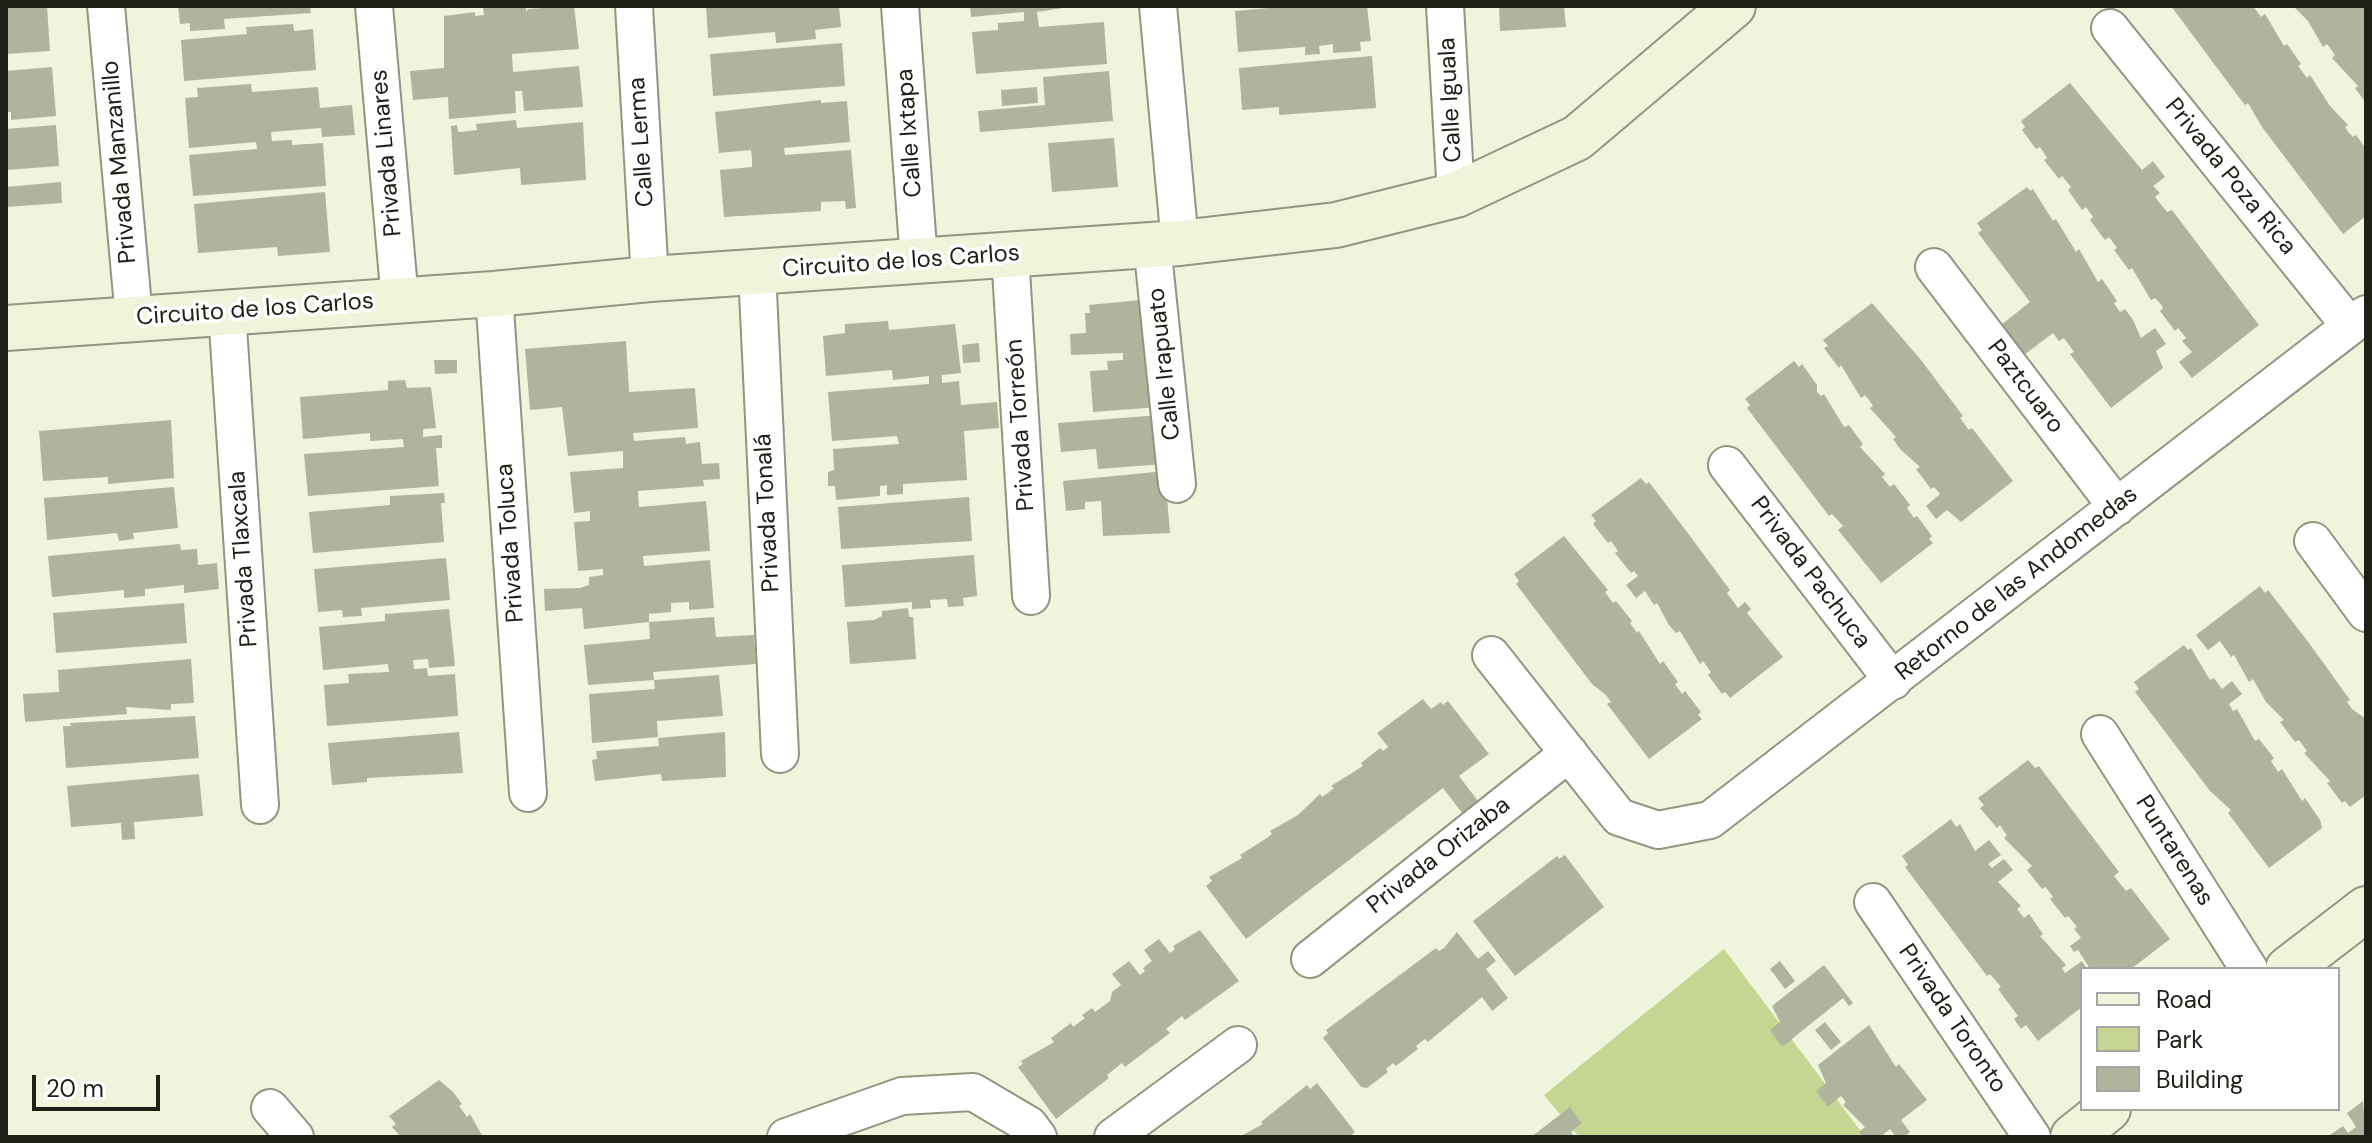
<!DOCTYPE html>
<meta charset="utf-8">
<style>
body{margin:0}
#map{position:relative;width:2372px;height:1143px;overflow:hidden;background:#eff5dd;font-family:"DM Sans",sans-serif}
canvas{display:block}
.frame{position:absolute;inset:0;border:8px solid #1e2017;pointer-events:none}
.legend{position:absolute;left:2080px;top:967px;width:260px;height:144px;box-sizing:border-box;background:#fff;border:2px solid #a5a6a2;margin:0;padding:10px 14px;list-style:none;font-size:24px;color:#1e2017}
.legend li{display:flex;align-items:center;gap:16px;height:40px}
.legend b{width:40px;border:2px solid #a5a6a2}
.scale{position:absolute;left:32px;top:1075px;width:128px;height:36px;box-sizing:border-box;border:4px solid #1e2017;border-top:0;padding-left:10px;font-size:24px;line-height:28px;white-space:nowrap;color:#1e2017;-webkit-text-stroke:6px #fff;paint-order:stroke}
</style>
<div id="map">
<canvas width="2372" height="1143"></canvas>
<div class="frame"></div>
<ul class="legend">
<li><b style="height:10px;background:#eff4da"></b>Road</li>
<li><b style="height:22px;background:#c6d591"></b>Park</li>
<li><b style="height:22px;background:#afb59d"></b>Building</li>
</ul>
<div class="scale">20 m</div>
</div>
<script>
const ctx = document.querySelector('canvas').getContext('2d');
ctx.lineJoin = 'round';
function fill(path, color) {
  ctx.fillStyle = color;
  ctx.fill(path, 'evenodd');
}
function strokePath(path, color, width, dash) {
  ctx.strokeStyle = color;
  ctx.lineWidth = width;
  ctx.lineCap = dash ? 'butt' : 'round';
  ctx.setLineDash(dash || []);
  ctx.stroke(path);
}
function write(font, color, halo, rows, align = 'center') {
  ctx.font = font + ' "DM Sans",sans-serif';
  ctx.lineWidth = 7;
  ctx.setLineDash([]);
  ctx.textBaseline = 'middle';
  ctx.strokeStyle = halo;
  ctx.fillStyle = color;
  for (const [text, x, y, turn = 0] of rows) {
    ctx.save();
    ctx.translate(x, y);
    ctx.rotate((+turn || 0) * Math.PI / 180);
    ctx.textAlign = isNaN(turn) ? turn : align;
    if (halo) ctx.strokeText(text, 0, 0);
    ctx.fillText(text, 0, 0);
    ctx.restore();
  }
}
fill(new Path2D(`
 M1724,949L1865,1137H1579L1544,1095Z`), '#c6d591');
fill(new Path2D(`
 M6,6H47L50,51L6,54Z
 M178,6H310L311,13L224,19L225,29L190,31V23L180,24Z
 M498,6H526V12L528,9L574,6L579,49L512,54L513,72L579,66L583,107L524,111L522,91H515L516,113L449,119L448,97L413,100L410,71L444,68V16L475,12V16L484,15L483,7Z
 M706,6H839L841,27L815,30L816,39L776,43L775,32L708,38Z
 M970,6H1076L1037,12L1039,27L1104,22L1107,64L976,74L972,32L998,30V23L1024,21V12L971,17Z
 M1291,6H1367L1371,41L1360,42L1361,51L1333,53V44L1319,46L1320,54L1305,55V47L1238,52L1235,11Z
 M1499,6H1564L1566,27L1500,31Z
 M2171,6H2253L2261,17L2265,14L2284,46L2287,44L2301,64L2298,66L2307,78L2310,75L2330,106L2348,125L2345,127L2349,133L2353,137L2356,135L2366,149V216L2343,234L2262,127L2248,103L2245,105L2238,96Z
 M2293,6H2366V103L2355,88L2358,86L2332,58L2335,55L2327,44L2323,47L2308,21Z
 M293,24L294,31L313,29L316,70L184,81L181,40L247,34L246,27Z
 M842,43L845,86L713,96L710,54Z
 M1372,56L1376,108L1279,115V107L1242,110L1239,68Z
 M52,67L56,116L11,120V112H6V71Z
 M1109,71L1113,121L980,132L978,111L1045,105L1043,77Z
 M2070,83L2142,170L2153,161L2165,177L2153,186L2160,193L2155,197L2167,212L2172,210L2259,325L2192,378L2179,362L2192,352L2182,341L2186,338L2178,328L2175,331L2160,311L2163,308L2160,303L2155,298L2151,300L2132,268L2129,270L2114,250L2117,248L2109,237L2105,240L2090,220L2093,217L2086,207L2082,210L2068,190L2071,187L2062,176L2059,179L2044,160L2047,158L2040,147L2036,149L2022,130L2025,127L2021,121Z
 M251,84L252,92L318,87L320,108L352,105L355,135L322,137L321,128L271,132L272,141L292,140V145L323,143L326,186L193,196L189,155L257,149L256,142L189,148L185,98L198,97L197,88Z
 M1037,87L1038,103L1002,106L1001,90Z
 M821,100V103L847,101L850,142L784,148L785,155L851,150L856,208L846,209L845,201L821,202V211L724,217L720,170L752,167V158L751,150L719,153L715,112Z
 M516,120L517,128L583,122L586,180L521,185L520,168L454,175L451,126L457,125L458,132H461L477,130L476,124Z
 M56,125L59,166L6,170V129Z
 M1114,138L1118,187L1052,192L1048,143Z
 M61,182L62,203L6,207V187Z
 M2027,187L2030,191L2033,189L2053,221L2056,219L2076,252L2079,249L2098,282L2102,279L2117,301L2114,303L2117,308L2120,312L2125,309L2133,320L2141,338L2155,328L2166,344L2156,351L2163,368L2111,408L2070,354L2074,352L2064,338L2059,341L2053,333L2024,355L2001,325L2030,302L1978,233L1982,230L1977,223Z
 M325,192L330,252L278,256L277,247L198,253L194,204Z
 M1150,299L1159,407L1093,412L1090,371L1108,370L1107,361L1123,360V353L1071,355L1070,334L1086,333L1085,313H1090L1089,305Z
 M1872,303L1921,360L1963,416L1960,418L1969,430L1972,428L2013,481L1961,522L1947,510L1936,519L1926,506L1940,494L1934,487L1931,489L1916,469L1920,467L1900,449L1893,439L1896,437L1870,408L1873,406L1869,400L1865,395L1861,398L1841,365L1839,368L1824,348L1828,346L1823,340Z
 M888,321L889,330L955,324L961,373L942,375V383L959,381L961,405L997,402L999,428L964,431L967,480L903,484V494L887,495V485L880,486V496L836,500L835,486H828V472L834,470L833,449L899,444L897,436L832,441L828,392L929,384V376L893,380L892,370L826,376L823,336L845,333V324Z
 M626,341L629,392L695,388L698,428L633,433L634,441L685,437L686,444L700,442L702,464L719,463L720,479L703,480L704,486L638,491L639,507L706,501L708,522L710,551L643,556L644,566L710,560L714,608L689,610V602L671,603V612L649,614V622L714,617L716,637L754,635L756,664L653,672L654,680L588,685L584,645L650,639L649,622L584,629L582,608L545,611L544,589L580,588L589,585V577L603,575V569L578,571L574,522L590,521V511L574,513L570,472L623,468V451L568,456L562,407L530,410L525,349Z
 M979,343L980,362L963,363L962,345Z
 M434,360H457V373L435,374Z
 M1794,361L1799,367L1802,364L1817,385V392L1821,396L1824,394L1844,427L1849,425L1863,444L1860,447L1885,474L1882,477L1890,487L1894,484L1910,505L1907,508L1914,518L1917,516L1932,536L1929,539L1933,543L1881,583L1838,530L1843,526L1832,514L1829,516L1747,408L1750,405L1745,399Z
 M405,380L407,388L431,387L436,428L423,429V437L442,435V448H436L439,486L308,496L304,454L404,447L403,439L370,441V433L303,439L300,397L388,390V381Z
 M1160,415L1164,464L1098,469L1096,449L1061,452L1058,423Z
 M171,420L174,478L108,484V477L43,481L39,431Z
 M1165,471L1170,533L1103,536L1101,501L1085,502V509L1066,511L1063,481Z
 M1641,478L1646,484L1649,482L1690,536L1730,590L1727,593L1738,608L1745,602L1751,609L1747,613L1783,657L1730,698L1725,692L1722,694L1708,675L1711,672L1703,661L1700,664L1680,631L1676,633L1669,625L1657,603L1654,605L1645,591L1636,598L1626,585L1638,576L1634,571L1631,573L1615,553L1618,551L1611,541L1608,543L1593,524L1596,521L1591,515Z
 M174,487L178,528L133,533L134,539L119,541L117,533L47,540L44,498Z
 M444,493L445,503H441L444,542L313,553L309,512L390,505V496Z
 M969,497L972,541L841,549L838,507Z
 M1564,536L1608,590L1605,592L1613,603L1616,601L1632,621L1630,623L1637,633L1639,631L1660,664L1663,661L1678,682L1675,684L1682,694L1685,691L1701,712L1698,715L1702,719L1649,759L1607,704L1611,702L1606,695L1592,684L1516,584L1519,581L1514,574Z
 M180,544L181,550L197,549L198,565L217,563L219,589L184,593V585L145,589V596L124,598V590L52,597L48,556Z
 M974,555L977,596L963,598L964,606L948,607L947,599L930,600L931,608L912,609V602L845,607L842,565Z
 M446,558L450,600L361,608L362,616L343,617L342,610L318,612L314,569Z
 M2260,586L2265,593L2268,590L2309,643L2350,700L2347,702L2352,709L2366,719V795L2350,807L2345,801L2342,803L2327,783L2330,781L2304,753L2307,751L2299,740L2295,742L2280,722L2284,720L2266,702L2253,679L2249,682L2234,655L2231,657L2220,641L2208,650L2196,635Z
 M184,603L187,643L56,653L53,613Z
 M908,608L909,617H913L916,659L850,664L847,622L874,620L882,616V611Z
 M449,609L455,666L429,668L428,659L413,660L414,669L427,668L428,676L455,674L458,716L327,726L324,685L349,683L348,674L389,672L388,664L323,670L319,627L385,621V614Z
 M2184,645L2188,650L2191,648L2210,680L2214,678L2222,689L2232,681L2242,694L2229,704L2233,711L2237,709L2255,741L2259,739L2274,758L2271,761L2278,772L2282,769L2302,801L2305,798L2320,820L2322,828L2269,868L2228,813L2231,810L2210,791L2135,692L2139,689L2134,682Z
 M191,659L194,703L171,704V710L126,707L127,714L25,722L23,694L59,692L58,670Z
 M719,675L723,716L657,721L658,737L592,743L589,694L655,689L654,680Z
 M1423,699L1431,709L1441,702L1443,705L1448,701L1489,754L1459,776L1481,805L1466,818L1443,788L1246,939L1206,886L1212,881L1209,877L1242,858L1240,855L1267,838L1272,834L1270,831L1298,815L1320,794L1322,797L1328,793L1334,788L1331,786L1363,766L1361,763L1380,748L1383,751L1388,747L1377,733Z
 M195,716L199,758L66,768L63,726H71L70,723Z
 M459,732L463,773L367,778V782L332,785L328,743Z
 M725,732L726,777L662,781L661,774L595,781L592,760L597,759L596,751L659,746L658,738Z
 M2028,760L2035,768L2039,766L2119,872L2114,876L2126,891L2131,888L2170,939L2131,969H2090L2078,950L2074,952L2070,946L2081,938L2074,929L2077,927L2068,916L2065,918L2050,899L2053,897L2048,890L2045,887L2042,889L2027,870L2032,866L2004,838L2007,835L2003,830L2000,825L1997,828L1980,808L1984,805L1978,798Z
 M199,774L203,816L134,822L135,839L122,840L121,823L71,827L67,786Z
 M1951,819L1956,827L1960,824L1975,851L1989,840L2001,855L1988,864L1992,868L2004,859L2013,870L1998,882L2021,906L2017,909L2024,918L2029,914L2043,934L2040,936L2066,965L2062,968L2065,973L2082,961L2087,969H2082V1007L2038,1041L2026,1025L2021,1029L2014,1019L2018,1016L1998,989L2001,987L1990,974L1987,976L1905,867L1908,865L1902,856Z
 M1565,855L1604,907L1515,976L1473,921L1557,856L1559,859Z
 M1200,930L1239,981L1185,1020L1182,1016L1166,1029L1170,1033L1125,1067L1122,1063L1107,1075L1109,1078L1056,1119L1018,1067L1023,1064L1021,1061L1054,1042L1051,1038L1071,1023L1073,1027L1085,1018L1082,1015L1092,1008L1095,1012L1110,1001L1112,992L1121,985L1112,974L1129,961L1140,975L1145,971L1143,968L1152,961L1144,950L1159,939L1170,953L1175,949L1173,946Z
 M1457,932L1478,959L1488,951L1496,961L1486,969L1508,998L1492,1011L1482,997L1428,1042L1425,1039L1416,1046L1418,1049L1396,1066L1393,1063L1386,1069L1388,1072L1367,1088L1361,1087L1323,1038L1328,1033L1326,1030L1436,948L1439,951L1444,948Z
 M1780,961L1795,981L1785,989L1770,969Z
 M1824,965L1853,1003L1849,1006L1843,998L1782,1047L1770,1030L1780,1022L1772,1006Z
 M1825,1022L1841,1042L1831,1050L1815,1030Z
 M1869,1025L1896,1067L1899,1064L1927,1100L1901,1120L1910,1132L1904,1137H1896L1890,1129L1880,1137H1863L1859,1132L1865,1127L1843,1105L1846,1102L1841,1096L1828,1107L1816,1091L1826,1083L1818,1065Z
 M439,1080L453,1092L462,1104L459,1106L467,1117L470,1114L483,1137H401L392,1127L396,1124L389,1116Z
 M1317,1083L1355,1132L1349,1137H1239L1263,1124L1261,1122L1307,1085L1310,1089Z
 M2363,1101L2366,1137H2327L2343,1126L2348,1133L2356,1127L2347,1113Z
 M1570,1107L1582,1123L1571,1132L1575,1137H1531Z`), '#afb59d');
const street = new Path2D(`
 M106,6L134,318
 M374,6L400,301
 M634,6L650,279
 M900,6L919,261
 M1158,6L1180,243
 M1445,6L1456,195
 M2110,28L2350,326
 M1152,244L1177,484
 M1010,254L1031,596
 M1934,267L2117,507
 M757,271L780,754
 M494,294L528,793
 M227,312L260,805
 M1727,465L1893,681
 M2313,541L2366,613
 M1491,655L1619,817L1658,830L1710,820L2366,314
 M2100,734L2249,969
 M1873,902L2032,1137
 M1310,959L1569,753
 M270,1108L295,1137
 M786,1137L902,1096L973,1092L1029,1125L1038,1137
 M1113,1137L1238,1045`);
const secondary = new Path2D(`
 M6,328L494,294L650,279L1180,243L1336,225L1456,195L1577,138L1733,6
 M2288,969L2366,909
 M2073,1137L2108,1109`);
strokePath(street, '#90967f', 40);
strokePath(secondary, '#90967f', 48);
strokePath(street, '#fff', 36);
strokePath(secondary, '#eff4da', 44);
write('24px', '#1e2017', '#fff', [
 ["Calle Iguala",1451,100,-93],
 ["Calle Ixtapa",910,133,-94],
 ["Calle Lerma",642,142,-94],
 ["Privada Linares",387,153,-95],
 ["Privada Manzanillo",120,162,-95],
 ["Privada Poza Rica",2230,177,51],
 ["Circuito de los Carlos",901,262,-4],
 ["Circuito de los Carlos",255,310,-4],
 ["Calle Irapuato",1165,364,-96],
 ["Paztcuaro",2025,387,53],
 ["Privada Torreón",1021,425,-94],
 ["Privada Tonalá",768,513,-93],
 ["Privada Toluca",511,543,-94],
 ["Privada Tlaxcala",244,559,-94],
 ["Privada Pachuca",1810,573,53],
 ["Retorno de las Andomedas",2017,584,-38],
 ["Puntarenas",2174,851,58],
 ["Privada Orizaba",1439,856,-38],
 ["Privada Toronto",1952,1019,56]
]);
</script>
